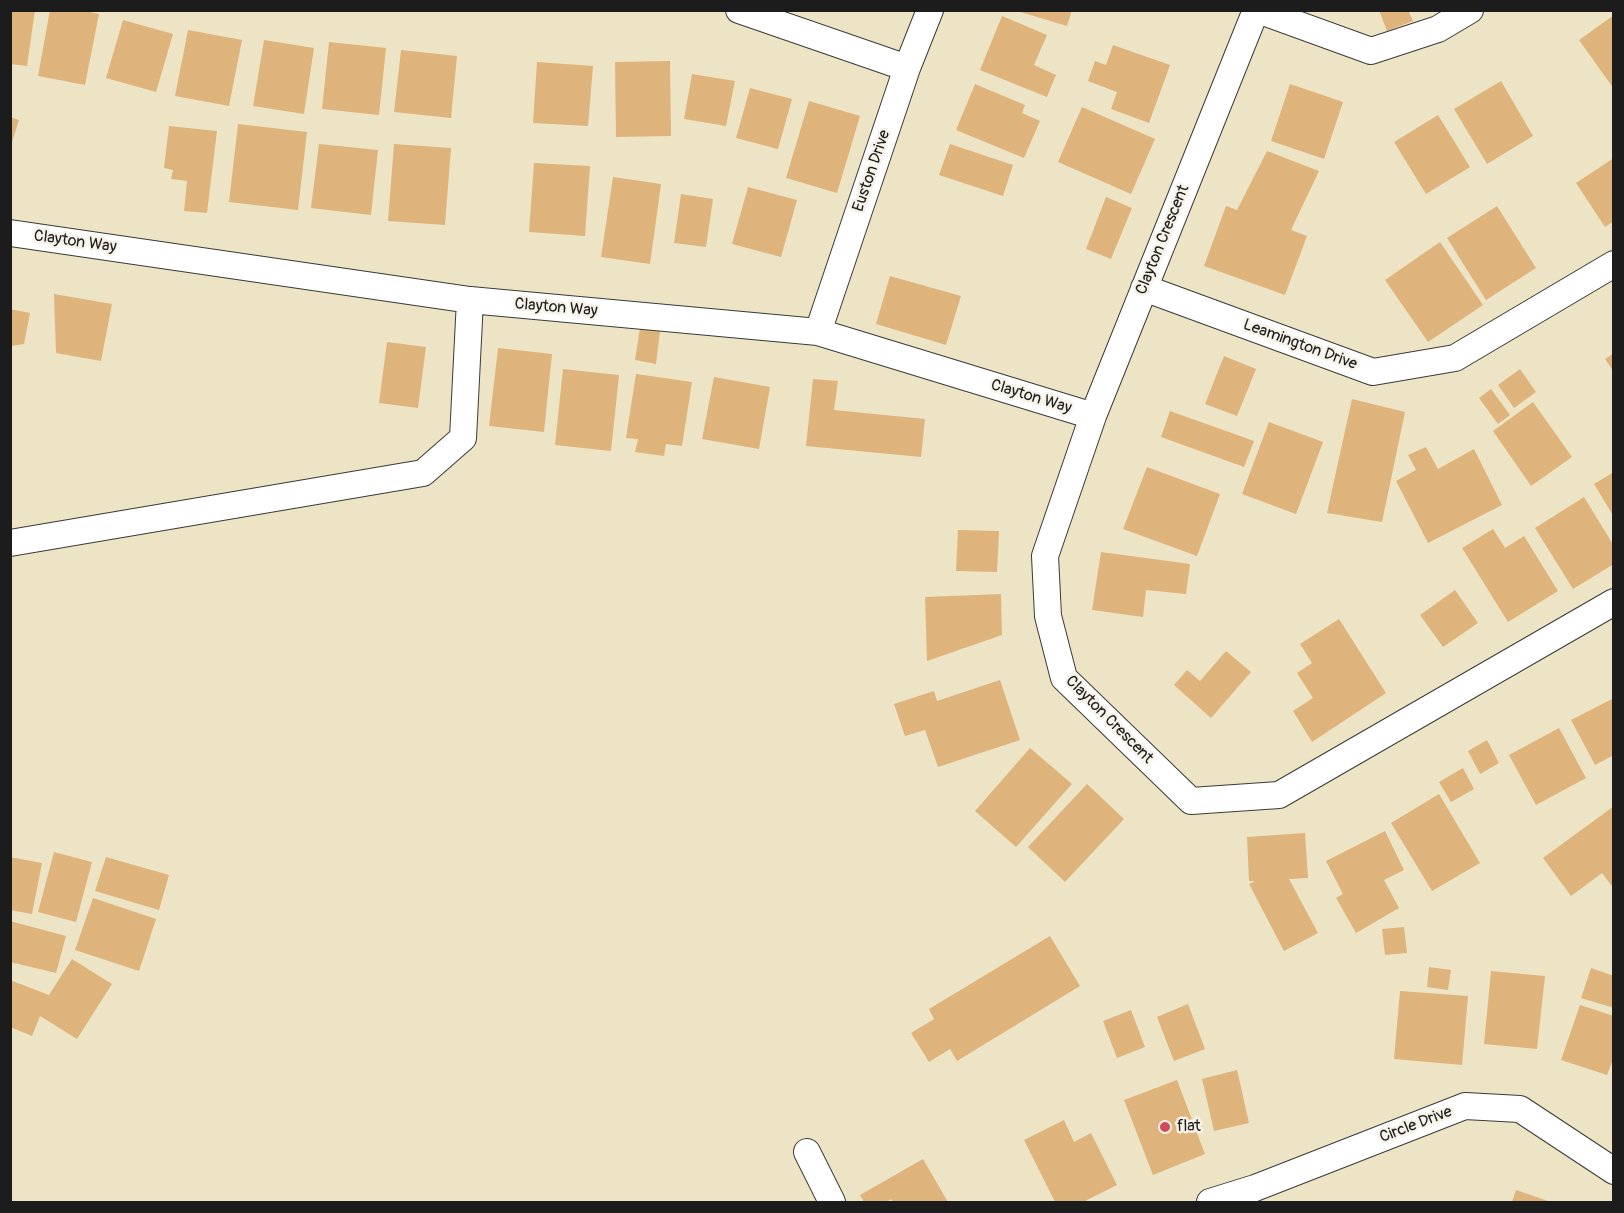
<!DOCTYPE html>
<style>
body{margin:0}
#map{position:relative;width:1624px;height:1213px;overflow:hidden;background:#ede4c6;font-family:Pangolin,sans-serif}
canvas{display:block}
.frame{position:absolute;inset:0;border:12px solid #1c1c1c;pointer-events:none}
</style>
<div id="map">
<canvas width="1624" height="1213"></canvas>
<div class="frame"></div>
</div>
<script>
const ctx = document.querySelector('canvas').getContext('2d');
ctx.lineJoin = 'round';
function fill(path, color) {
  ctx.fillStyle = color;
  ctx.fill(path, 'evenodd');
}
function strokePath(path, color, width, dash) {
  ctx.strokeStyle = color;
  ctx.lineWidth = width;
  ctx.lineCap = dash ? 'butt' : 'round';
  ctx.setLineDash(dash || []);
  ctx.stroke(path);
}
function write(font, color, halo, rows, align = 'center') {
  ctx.font = font + ' Pangolin,sans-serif';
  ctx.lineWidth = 5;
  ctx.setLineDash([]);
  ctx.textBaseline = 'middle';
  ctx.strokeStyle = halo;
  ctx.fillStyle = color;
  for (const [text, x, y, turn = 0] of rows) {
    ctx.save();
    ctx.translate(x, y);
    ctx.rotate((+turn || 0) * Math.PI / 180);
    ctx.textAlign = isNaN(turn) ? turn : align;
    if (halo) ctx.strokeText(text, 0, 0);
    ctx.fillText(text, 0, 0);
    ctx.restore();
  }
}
fill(new Path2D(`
 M10,10H35L27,66L10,64Z
 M50,10H81L99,14L85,85L38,76Z
 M1014,10H1072L1067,26Z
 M1379,10H1408L1413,21L1387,31Z
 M1614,15V89L1579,40Z
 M1002,16L1047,35L1034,65L1056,75L1047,97L980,70Z
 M123,20L173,34L156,92L106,78Z
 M188,30L242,40L229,106L175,96Z
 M264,40L314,48L304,114L253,106Z
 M329,42L386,48L379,115L322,109Z
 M1113,45L1170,65L1149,123L1111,109L1117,92L1088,81L1095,61L1106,65Z
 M401,50L457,56L451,118L394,112Z
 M670,61L671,136L616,137L615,62Z
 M537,62L593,66L588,126L533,123Z
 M692,74L735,81L726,126L684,119Z
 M1501,81L1533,136L1487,164L1454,109Z
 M975,84L1025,105L1022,113L1040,121L1024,158L956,130Z
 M1290,84L1343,102L1324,159L1271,141Z
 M750,88L792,99L778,149L736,138Z
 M809,101L860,116L837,193L786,178Z
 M1082,107L1155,139L1131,194L1058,162Z
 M1438,115L1470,167L1426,194L1394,142Z
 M10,117L19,120L11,145L10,144Z
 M238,124L307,132L298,210L229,202Z
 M169,126L217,131L207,213L184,211L187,181L171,179L173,170L164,168Z
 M319,144L378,150L371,215L311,208Z
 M394,144L451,148L445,225L388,221Z
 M950,144L1013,165L1003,196L939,175Z
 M1267,151L1319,171L1291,230L1307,236L1285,295L1204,266L1226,206L1237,210Z
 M1614,158V221L1605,227L1576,183Z
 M534,163L590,166L585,236L529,232Z
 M613,177L661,184L650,264L601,257Z
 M748,187L797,200L781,257L732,244Z
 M681,194L713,199L706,247L674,243Z
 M1106,197L1132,208L1111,259L1086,249Z
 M1497,206L1536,268L1486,300L1447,238Z
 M1440,242L1483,305L1428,342L1385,280Z
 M890,276L961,296L946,345L876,324Z
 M54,294L112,304L101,361L56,353Z
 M10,309L30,313L24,344L10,346Z
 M640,328L660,331L656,364L635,360Z
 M387,342L426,347L418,408L379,403Z
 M498,348L552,354L544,432L489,426Z
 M1614,353V372L1605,359Z
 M1224,356L1256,369L1237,416L1205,404Z
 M563,369L619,375L611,451L555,445Z
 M1520,369L1536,392L1514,408L1498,385Z
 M636,374L692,382L682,446L666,444L664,456L635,452L638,439L626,438Z
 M714,377L770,387L759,449L702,439Z
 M813,379L838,381L834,410L925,419L921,457L806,446Z
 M1491,389L1510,415L1498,424L1479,398Z
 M1352,399L1405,412L1382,522L1327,513Z
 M1533,402L1572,457L1531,486L1493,431Z
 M1170,411L1254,441L1244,467L1161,437Z
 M1269,422L1323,442L1296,514L1242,494Z
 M1426,447L1438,469L1474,449L1502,505L1428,543L1396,481L1416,470L1408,455Z
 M1147,467L1220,494L1197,556L1123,529Z
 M1614,472V517L1594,484Z
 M1584,497L1614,546V564L1573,589L1535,528Z
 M1493,529L1505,548L1524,536L1558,591L1508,622L1462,548Z
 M958,530L999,531L997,572L956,571Z
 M1101,552L1190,564L1186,594L1146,590L1143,617L1092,610Z
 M1455,590L1478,623L1443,647L1420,615Z
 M1001,594L1002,635L927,661L925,597Z
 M1339,619L1386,693L1312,742L1293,711L1313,698L1297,673L1312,663L1300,644Z
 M1226,651L1251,672L1211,718L1174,685L1187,670L1200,681Z
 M1000,680L1020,740L938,767L925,730L905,736L894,704L934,691L937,701Z
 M1614,698V755L1595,765L1571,720Z
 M1559,728L1586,778L1536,805L1509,755Z
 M1487,740L1499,763L1480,774L1468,751Z
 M1030,748L1072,784L1016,847L975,811Z
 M1463,768L1474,789L1451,802L1439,782Z
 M1087,784L1124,819L1065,882L1028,847Z
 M1439,794L1480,863L1432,891L1391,823Z
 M1614,806V889L1602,873L1571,896L1543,858Z
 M1385,831L1404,870L1384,880L1399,908L1356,933L1336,898L1343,894L1326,861Z
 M1305,833L1308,878L1289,879L1318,933L1284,951L1249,884L1255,881H1249L1247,837Z
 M54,852L92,862L76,922L38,912Z
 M10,857L42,863L32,914L10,910Z
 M106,857L169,875L159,910L95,891Z
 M93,898L156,919L139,971L75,950Z
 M10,921L66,936L56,973L10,962Z
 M1404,927L1407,953L1385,955L1382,929Z
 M1050,936L1080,986L957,1061L950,1049L929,1062L911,1033L934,1019L929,1009Z
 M72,959L112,984L77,1039L40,1016L32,1036L10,1027V980L49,995Z
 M1429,967L1451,970L1448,990L1427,987Z
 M1591,968L1614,976V1008L1581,998Z
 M1491,971L1545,976L1537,1049L1484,1044Z
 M1400,991L1468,996L1462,1065L1394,1059Z
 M1188,1004L1205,1049L1174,1061L1157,1017Z
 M1580,1005L1614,1016V1057L1607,1075L1561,1060Z
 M1131,1010L1145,1047L1117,1058L1103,1021Z
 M1237,1070L1249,1123L1214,1131L1202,1079Z
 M1177,1080L1205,1154L1153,1175L1124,1100Z
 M1064,1120L1074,1142L1091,1133L1117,1185L1083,1202H1055L1024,1140Z
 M923,1159L948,1202H893L891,1199L886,1202H864L860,1195Z
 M1516,1190L1551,1202H1512Z`), '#deb47c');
const street = new Path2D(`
 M739,10L907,68
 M1256,10L1093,416L1045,556L1048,616L1064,678L1191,801L1279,795L1614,602
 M1258,10L1371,51L1438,29L1470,10
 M10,233L470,300L818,332L1093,416
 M1144,288L1373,372L1455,358L1614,264
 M818,332L907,68L930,10
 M10,543L423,473L463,438L470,300
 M807,1152L832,1202
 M1210,1202L1255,1188L1465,1106L1520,1109L1614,1171`);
strokePath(street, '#3b3a36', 28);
strokePath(street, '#fff', 26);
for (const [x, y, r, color] of [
 [1165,1127,6,"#d1495b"]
]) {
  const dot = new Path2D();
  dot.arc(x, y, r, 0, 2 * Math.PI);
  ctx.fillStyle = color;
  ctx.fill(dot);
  strokePath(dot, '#f7f3e8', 2);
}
write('16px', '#1c1c1c', '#f7f3e8', [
 ["Euston Drive",872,171,-71],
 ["Clayton Crescent",1163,240,-68],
 ["Clayton Way",75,242,8],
 ["Clayton Way",556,308,5],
 ["Leamington Drive",1300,345,20],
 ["Clayton Way",1031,397,17],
 ["Clayton Crescent",1109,720,45],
 ["Circle Drive",1416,1125,-21]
]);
write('16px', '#1c1c1c', '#f7f3e8', [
 ["flat",1177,1127]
], 'left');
</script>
